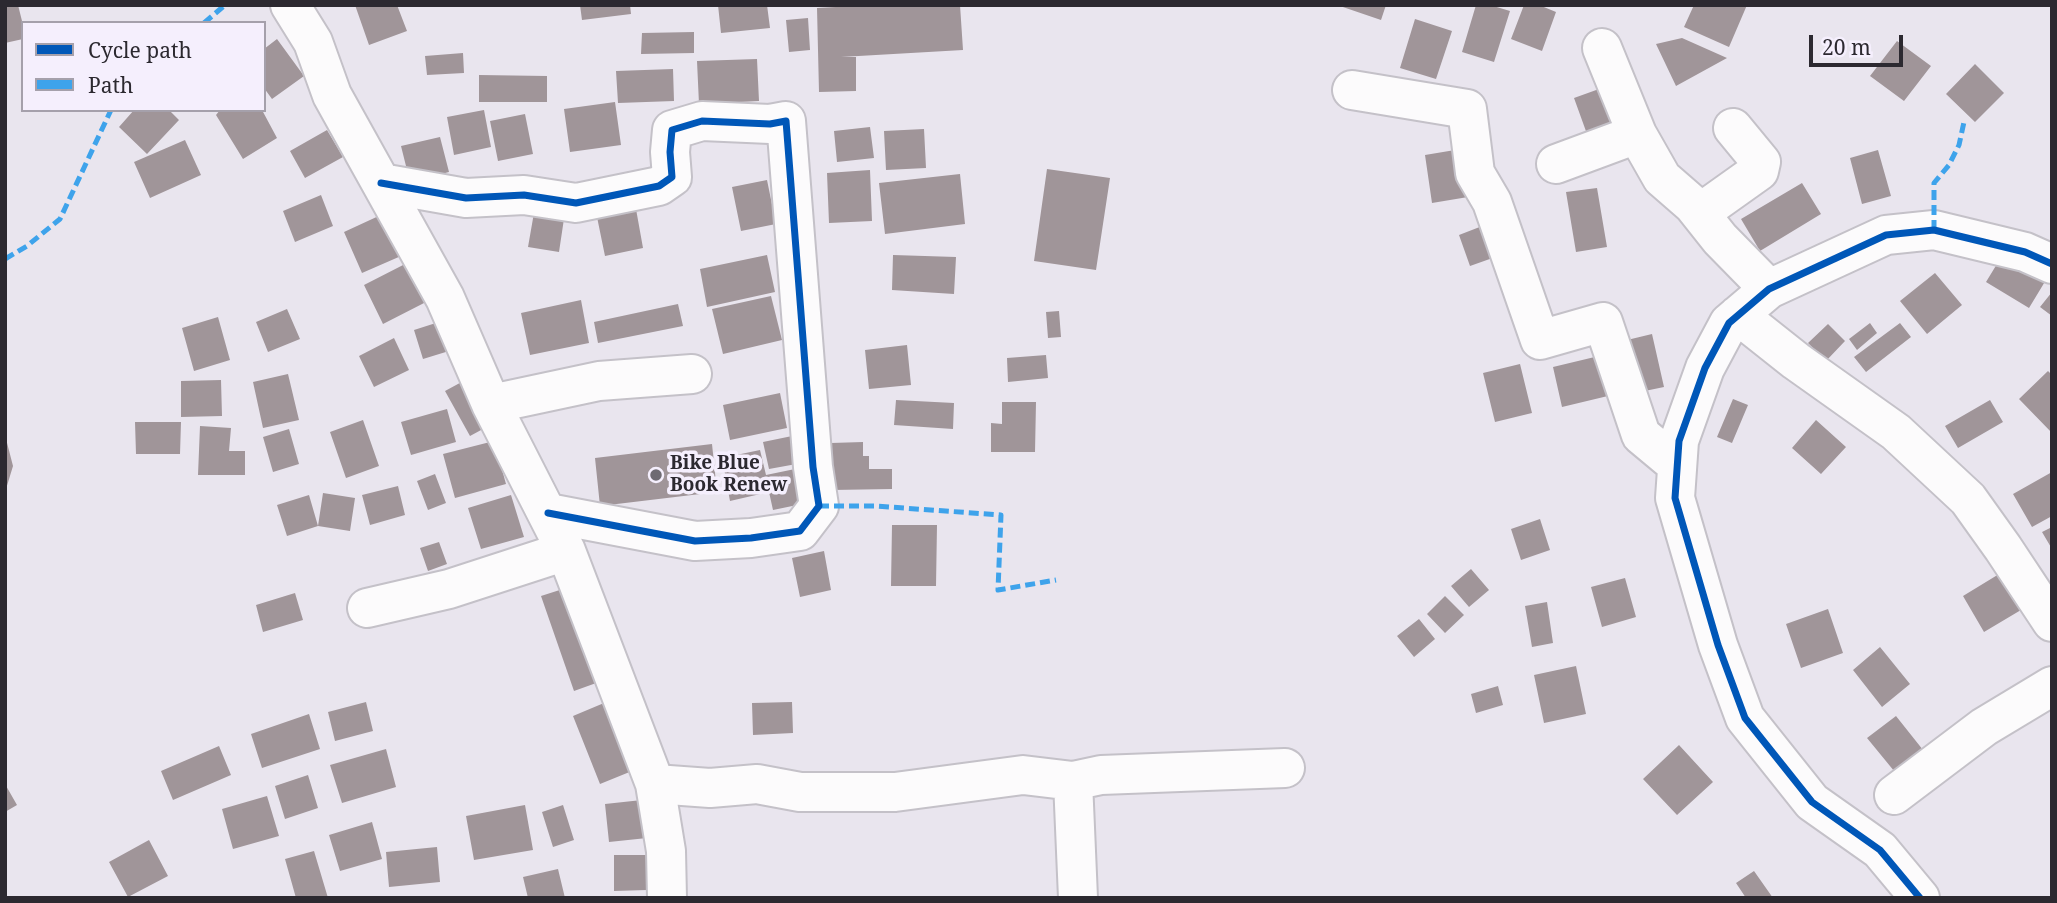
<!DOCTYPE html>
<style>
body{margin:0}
#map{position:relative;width:2057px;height:903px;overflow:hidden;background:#e9e5ee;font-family:"Noto Serif",serif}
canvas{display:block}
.frame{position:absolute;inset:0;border:7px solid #2c2930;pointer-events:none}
.legend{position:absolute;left:21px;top:21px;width:245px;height:91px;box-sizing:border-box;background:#f5effd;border:2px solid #a5a0ab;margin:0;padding:9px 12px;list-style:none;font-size:21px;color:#2c2930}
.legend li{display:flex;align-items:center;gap:14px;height:35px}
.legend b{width:35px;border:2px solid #a5a0ab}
.scale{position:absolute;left:1809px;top:35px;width:94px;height:32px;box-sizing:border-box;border:4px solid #2c2930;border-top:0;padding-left:9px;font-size:21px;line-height:24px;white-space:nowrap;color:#2c2930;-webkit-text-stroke:5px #f5effd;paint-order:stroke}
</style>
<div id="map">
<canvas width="2057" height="903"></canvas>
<div class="frame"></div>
<ul class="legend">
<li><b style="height:9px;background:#0057b8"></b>Cycle path</li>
<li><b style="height:9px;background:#3ea3eb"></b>Path</li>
</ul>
<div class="scale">20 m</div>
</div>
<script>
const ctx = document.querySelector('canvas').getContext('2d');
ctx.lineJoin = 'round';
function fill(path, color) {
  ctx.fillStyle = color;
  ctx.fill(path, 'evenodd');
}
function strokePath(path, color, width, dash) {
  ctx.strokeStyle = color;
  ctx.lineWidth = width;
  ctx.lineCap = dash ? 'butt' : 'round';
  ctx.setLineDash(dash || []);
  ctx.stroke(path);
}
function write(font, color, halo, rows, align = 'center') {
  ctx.font = font + ' "Noto Serif",serif';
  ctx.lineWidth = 7;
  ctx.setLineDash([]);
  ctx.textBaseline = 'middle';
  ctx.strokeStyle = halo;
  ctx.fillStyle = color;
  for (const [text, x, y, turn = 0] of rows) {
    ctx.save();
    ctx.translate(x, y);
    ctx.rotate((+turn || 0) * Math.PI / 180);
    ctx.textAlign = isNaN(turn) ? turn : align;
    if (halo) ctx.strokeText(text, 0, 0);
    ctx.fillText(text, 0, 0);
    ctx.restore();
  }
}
fill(new Path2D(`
 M5,5H18L23,25V39L5,43Z
 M355,5H397L407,31L369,45Z
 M580,5H630L631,14L582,20Z
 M718,5H767L770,28L721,33Z
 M873,5H960L963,50L841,57H856V91L819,92L817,8Z
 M1337,5H1386L1381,20Z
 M1476,5H1490L1510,11L1494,62L1462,52Z
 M1524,5H1539L1556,12L1542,51L1511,39Z
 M1694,5H1747L1729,47L1684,27Z
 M808,18L810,50L789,52L786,20Z
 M1415,19L1452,31L1436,79L1400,68Z
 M694,32V53L641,54L642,33Z
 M1682,38L1727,58L1676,86L1656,44Z
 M277,39L304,76L272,99L264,88V49Z
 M1897,41L1931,66L1904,101L1870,76Z
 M463,53L464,73L427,75L425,56Z
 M757,59L759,101L699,104L697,61Z
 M1975,64L2004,93L1975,122L1946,94Z
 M673,69L674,101L618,103L616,71Z
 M479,75L547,76V102H479Z
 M1599,89L1613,124L1587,134L1574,98Z
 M615,102L621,145L570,152L564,109Z
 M134,110H169L179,120L147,154L119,127Z
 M220,110H262L277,138L243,159L216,115Z
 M484,110L491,147L454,155L447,117Z
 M525,114L533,154L498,161L490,121Z
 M870,127L874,158L837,162L834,131Z
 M924,129L926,168L886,170L884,131Z
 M327,130L343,157L305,178L290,151Z
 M440,137L449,172L410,182L401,146Z
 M185,140L201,175L150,198L134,162Z
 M1461,149L1468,197L1432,203L1425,155Z
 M1878,150L1891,196L1862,204L1850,158Z
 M1047,169L1110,178L1096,270L1034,261Z
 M870,170L872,221L829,223L827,173Z
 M960,174L965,224L885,234L879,183Z
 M767,180L776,224L741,231L732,187Z
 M1802,183L1821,214L1760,251L1741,219Z
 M1597,188L1607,247L1576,252L1566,192Z
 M321,195L333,226L295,242L283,211Z
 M535,207L565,212L559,252L528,247Z
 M636,209L643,248L605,256L597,217Z
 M383,214L401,256L362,273L344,232Z
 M1490,223L1501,255L1470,266L1459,235Z
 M767,255L775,292L707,307L700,269Z
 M893,255L956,257L954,294L892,290Z
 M2031,256L2052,270L2029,308L1986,282L2000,259L2021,272Z
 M407,263L426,302L383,324L364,285Z
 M1935,273L1962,305L1927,334L1900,301Z
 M2052,292V316L2040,307Z
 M771,296L782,340L723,354L712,309Z
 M581,300L589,343L530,355L521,313Z
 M678,304L683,326L598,343L594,322Z
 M287,309L300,339L268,352L256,322Z
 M1059,311L1061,337L1048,338L1046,312Z
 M218,317L230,360L194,371L182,328Z
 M439,322L449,351L423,359L414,330Z
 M1870,323L1877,333L1857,350L1849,339Z
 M1900,323L1911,337L1866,372L1854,357Z
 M1828,324L1845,341L1826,361L1808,343Z
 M1652,334L1664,387L1635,393L1623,341Z
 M394,338L409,370L374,387L359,356Z
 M907,345L911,385L869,389L865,350Z
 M1046,355L1048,378L1008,382L1007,358Z
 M1603,355L1612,395L1562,407L1553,367Z
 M1520,364L1532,413L1495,422L1483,373Z
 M2048,371L2052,375V433L2019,399Z
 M288,374L299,420L263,428L253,382Z
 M469,378L494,423L470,436L445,391Z
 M221,380L222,416L181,417V381Z
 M780,393L787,428L730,440L723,405Z
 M1733,399L1748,405L1732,443L1717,437Z
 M896,400L954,403L953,429L894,425Z
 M1990,400L2003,422L1958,448L1945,426Z
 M1002,402H1036L1035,452H991V423L1002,424Z
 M447,409L456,442L411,455L401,422Z
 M363,420L379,466L346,478L330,432Z
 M1816,420L1846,447L1821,474L1792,448Z
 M135,422H181L180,454H136Z
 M200,426L231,428L229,451H245V475H198Z
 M289,429L299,464L273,472L263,437Z
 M5,435L13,466L6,489H5Z
 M797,435L802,463L769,469L763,442Z
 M494,441L506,484L455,498L443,454Z
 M863,442V456H869V469H892V489L832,490L831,443Z
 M712,444L717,492L600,506L595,458Z
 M760,450L766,475L795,469L802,504L773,510L769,492L730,501L722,458Z
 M2052,472V516L2032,527L2013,494Z
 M435,474L446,503L428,510L417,481Z
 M398,486L405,515L370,525L362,495Z
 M323,493L355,498L350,531L318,526L287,536L277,505L309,495L318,526Z
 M511,495L524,537L481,549L468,508Z
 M1540,519L1550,550L1521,560L1511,529Z
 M892,525H937L936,586H891Z
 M2052,527V549L2042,532Z
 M439,542L447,564L428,571L420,548Z
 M824,551L831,590L800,597L792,558Z
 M1471,569L1489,590L1469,607L1451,586Z
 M2004,571L2026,607L1984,632L1963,596Z
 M1625,578L1636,617L1602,627L1591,587Z
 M566,588L599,682L574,691L541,596Z
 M295,593L303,620L263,632L256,605Z
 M1445,596L1464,615L1445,633L1427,614Z
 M1547,602L1553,643L1532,647L1525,606Z
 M1828,609L1843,653L1801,668L1786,624Z
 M1419,619L1435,639L1414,657L1397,636Z
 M1880,647L1910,684L1882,707L1853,670Z
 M1576,666L1586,714L1544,723L1534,675Z
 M1498,686L1503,705L1476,713L1471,694Z
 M366,702L373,731L335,741L328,712Z
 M792,702L793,733L753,735L752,703Z
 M604,703L632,771L600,784L573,716Z
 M309,714L320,749L262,768L251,734Z
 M1896,716L1927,755L1899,777L1867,738Z
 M1679,745L1713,782L1677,815L1643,779Z
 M219,746L231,775L173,800L161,771Z
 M386,749L396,787L342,803L330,765Z
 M308,775L318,808L285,819L275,786Z
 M5,784L17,805L5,812Z
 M267,796L279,836L233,849L222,809Z
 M642,800L647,838L609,842L605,804Z
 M525,805L533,850L474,860L466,816Z
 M563,805L574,840L553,847L542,812Z
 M372,822L382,859L340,871L329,835Z
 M149,840L168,876L128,897L109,862Z
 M437,847L440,882L389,887L386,852Z
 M314,851L328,898H296L285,859Z
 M614,855H647V890L614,891Z
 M558,869L565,898H528L523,877Z
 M1754,871L1773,898H1746L1736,883Z`), '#a09599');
const minor = new Path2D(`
 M290,5L313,42L332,95L445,298L491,404L566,551L655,784
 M1602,48L1637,134L1662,178L1693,205L1720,239L1769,289
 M1352,90L1467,109L1475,173L1492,202L1540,340L1603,322L1641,435L1677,465
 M1556,164L1637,134
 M381,183L466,198L524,195L576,203L659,186L672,177L670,152L672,130L702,121L770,124L786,121L813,467L819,506L800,531L751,538L695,541L548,513
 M1700,213L1759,171L1761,162L1733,128
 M1738,315L1796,361L1896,432L1968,499L2003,548L2052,622
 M491,404L599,381L692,374
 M367,608L449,589L566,551
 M1073,781L1101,775L1285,768
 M1894,795L1984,727L2052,686
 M667,898L666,851L655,784L710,788L757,784L800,792H895L1023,775L1073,781L1078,898
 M1920,898L1880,850L1812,802L1745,718L1718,645L1675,498L1679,441L1705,368L1729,323L1769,289L1886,235L1934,230L2025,252L2052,264`);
strokePath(minor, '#c4c1c8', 42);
strokePath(minor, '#fcfbfc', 38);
strokePath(new Path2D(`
 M204,23L225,5
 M1934,230V183L1949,165L1959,145L1964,122
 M5,259L27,246L60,219L111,110
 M819,506H875L1001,515L998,590L1056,580`), '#3ea3eb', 5, [10, 5]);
strokePath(new Path2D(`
 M381,183L466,198L524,195L576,203L659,186L672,177L670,152L672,130L702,121L770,124L786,121L813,467L819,506L800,531L751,538L695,541L548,513
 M1920,898L1880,850L1812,802L1745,718L1718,645L1675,498L1679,441L1705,368L1729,323L1769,289L1886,235L1934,230L2025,252L2052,264`), '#0057b8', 7);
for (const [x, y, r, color] of [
 [656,475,7,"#6e6b72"]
]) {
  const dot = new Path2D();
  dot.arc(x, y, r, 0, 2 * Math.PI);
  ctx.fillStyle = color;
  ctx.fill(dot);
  strokePath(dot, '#f5effd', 2.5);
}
write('bold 19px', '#2c2930', '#f5effd', [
 ["Bike Blue",670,464],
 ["Book Renew",670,486]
], 'left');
</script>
